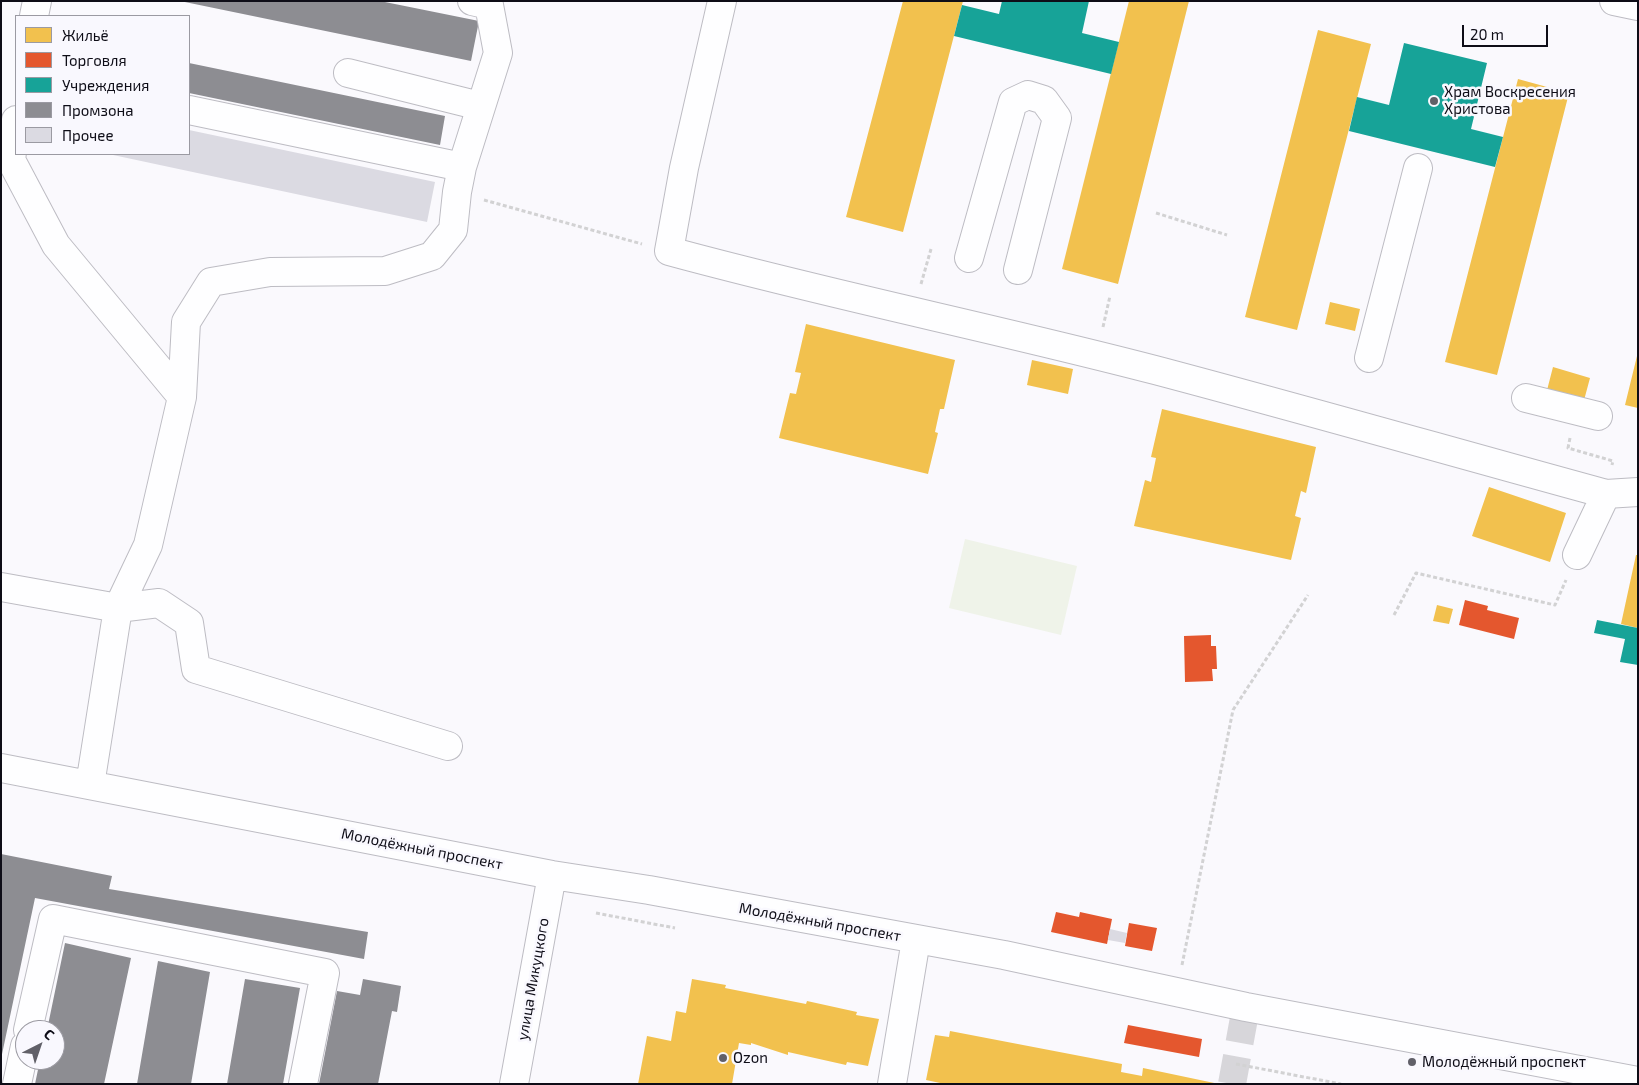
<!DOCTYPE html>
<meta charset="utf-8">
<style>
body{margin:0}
#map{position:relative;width:1639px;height:1085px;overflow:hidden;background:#faf9fd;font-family:"Exo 2",sans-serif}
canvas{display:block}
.frame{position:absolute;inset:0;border:2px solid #0e0d17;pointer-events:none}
.legend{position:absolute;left:15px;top:15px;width:175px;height:140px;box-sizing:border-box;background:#f9f8fe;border:1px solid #9b9aa2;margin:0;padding:6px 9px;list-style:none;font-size:15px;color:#0e0d17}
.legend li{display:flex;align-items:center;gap:10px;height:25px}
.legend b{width:25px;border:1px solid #9b9aa2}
.north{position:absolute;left:15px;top:1020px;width:50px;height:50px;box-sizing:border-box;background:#f9f8fe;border:1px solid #9b9aa2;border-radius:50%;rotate:41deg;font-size:14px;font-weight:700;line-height:20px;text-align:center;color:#0e0d17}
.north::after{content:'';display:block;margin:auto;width:18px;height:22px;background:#616068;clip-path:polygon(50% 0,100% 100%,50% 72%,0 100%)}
.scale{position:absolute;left:1462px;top:25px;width:86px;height:22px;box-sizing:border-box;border:2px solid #0e0d17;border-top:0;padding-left:6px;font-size:15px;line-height:18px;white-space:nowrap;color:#0e0d17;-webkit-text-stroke:4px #f9f8fe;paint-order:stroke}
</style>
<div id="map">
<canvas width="1639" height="1085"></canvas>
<div class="frame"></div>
<ul class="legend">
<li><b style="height:14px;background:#f2c14e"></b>Жильё</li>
<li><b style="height:14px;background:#e4572e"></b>Торговля</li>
<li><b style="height:14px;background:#17a398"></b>Учреждения</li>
<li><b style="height:14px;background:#8d8d92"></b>Промзона</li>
<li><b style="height:14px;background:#dbdae2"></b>Прочее</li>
</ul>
<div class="north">С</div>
<div class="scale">20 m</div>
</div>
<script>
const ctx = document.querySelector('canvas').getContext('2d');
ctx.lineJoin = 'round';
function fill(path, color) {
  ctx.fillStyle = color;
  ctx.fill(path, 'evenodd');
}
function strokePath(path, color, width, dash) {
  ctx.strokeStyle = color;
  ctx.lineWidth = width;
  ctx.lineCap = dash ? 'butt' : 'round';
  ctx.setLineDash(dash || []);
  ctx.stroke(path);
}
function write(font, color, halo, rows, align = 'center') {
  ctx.font = font + ' "Exo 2",sans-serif';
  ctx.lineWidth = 5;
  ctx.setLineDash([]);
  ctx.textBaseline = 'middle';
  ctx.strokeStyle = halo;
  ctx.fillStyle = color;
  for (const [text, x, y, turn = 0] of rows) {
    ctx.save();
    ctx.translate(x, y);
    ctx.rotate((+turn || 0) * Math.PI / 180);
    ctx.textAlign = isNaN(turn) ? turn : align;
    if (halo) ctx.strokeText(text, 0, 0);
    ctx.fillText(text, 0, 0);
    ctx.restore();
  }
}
fill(new Path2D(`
 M965,539L1077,566L1061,635L949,608Z`), '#eff3e9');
fill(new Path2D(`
 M903,1H963L903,232L846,217Z
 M1129,1H1189L1118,284L1062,269Z
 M1318,30L1371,44L1297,330L1245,317Z
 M1518,79L1569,93L1497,375L1445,362Z
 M1330,302L1360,309L1355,331L1325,324Z
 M806,324L955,360L944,409H940L935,432L938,433L928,474L779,438L790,393L796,394L801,373L795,372Z
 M1637,356H1638V408L1625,405Z
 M1032,360L1073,369L1068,394L1027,385Z
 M1553,367L1590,378L1583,404L1546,394Z
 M1162,409L1316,447L1306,493L1301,491L1295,516L1301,518L1291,560L1134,526L1145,480L1151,482L1156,458L1151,457Z
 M1489,487L1566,513L1550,562L1472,536Z
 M1636,555H1638V628L1621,624Z
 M1437,605L1453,609L1449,624L1433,621Z
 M692,979L726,985L725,988L806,1004L807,1001L857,1012L856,1015L879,1019L868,1066L847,1062L846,1065L788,1052V1055L751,1043V1045L739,1043L732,1084H638L647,1036L671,1041L676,1011L686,1013Z
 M950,1031L1122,1064L1121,1072L1142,1076L1143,1068L1219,1084H945L926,1080L935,1035L949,1037Z`), '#f2c14e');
fill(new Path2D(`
 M1465,600L1488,606L1487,610L1519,618L1514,639L1459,625Z
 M1211,635V646H1216L1217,669H1212L1213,681L1185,682L1184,636Z
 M1056,912L1079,917L1080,912L1112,919L1107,944L1051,932Z
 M1129,923L1157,928L1152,951L1125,946Z
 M1128,1025L1202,1039L1199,1057L1124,1043Z`), '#e4572e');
fill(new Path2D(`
 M1002,1H1089L1082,33L1119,42L1111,74L954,36L962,5L999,14Z
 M1404,43L1487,63L1471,129L1503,137L1495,167L1349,131L1357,97L1389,105Z
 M1597,620L1638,628V665L1620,662L1625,639L1594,633Z`), '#17a398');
fill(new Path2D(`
 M180,1H380L479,21L471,61Z
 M189,63L445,116L440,145L189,93Z
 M1,854L112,876L109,889L368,932L364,959L35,898L1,1059Z
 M65,943L131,958L104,1084H35L40,1060H55V1030H47Z
 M158,961L210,972L191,1084H137Z
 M245,979L300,988L283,1084H227Z
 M363,979L401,986L397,1012L392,1011L378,1084H319L337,991L360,995Z`), '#8d8d92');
fill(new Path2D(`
 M189,130L435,182L427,222L113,155L189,154Z
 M1110,929L1127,933L1125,943L1108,940Z`), '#dbdae2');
strokePath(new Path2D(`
 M1232,1084L1246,1007`), '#d7d6da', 28, [28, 14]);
const minor = new Path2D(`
 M722,1L684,168L669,251C830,295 994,328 1155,370C1306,410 1456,453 1606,494L1638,492
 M1614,1L1638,6
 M34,16L37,1
 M348,73L480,106
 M189,110L462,167
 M16,120L11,160L56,245L182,397L148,545L118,608L90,785
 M969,258L1013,102L1028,95L1044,100L1057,118L1018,270
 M1369,358L1418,168
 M182,397L186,322L211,282L270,272L385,271L432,256L453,230L457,192L462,167L498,53L489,5L472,1
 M1526,398L1598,416
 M1577,555L1606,494
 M1,587L118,608L159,603L189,623L196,669L448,746
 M1,768L552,875L649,890L1004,955L1246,1007L1638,1081
 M28,1030L53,919L325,973L303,1084
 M17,1084L25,1046
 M514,1084L552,875
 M892,1084L916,940`);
strokePath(minor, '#bdbcc3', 30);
strokePath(new Path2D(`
 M484,200L642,244
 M1156,213L1227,235
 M921,284L931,249
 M1103,327L1110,296
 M1570,438L1568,448L1613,461L1612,465
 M1394,615L1416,573L1555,605L1566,580
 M596,913L675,928
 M1182,965L1233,710L1308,595
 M1236,1064L1341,1084`), '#d2d2d3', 3, [4, 2.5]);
strokePath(minor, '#fefeff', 28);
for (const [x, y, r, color] of [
 [1434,101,5,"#616068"],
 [723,1058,5,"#616068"],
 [1412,1062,5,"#616068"]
]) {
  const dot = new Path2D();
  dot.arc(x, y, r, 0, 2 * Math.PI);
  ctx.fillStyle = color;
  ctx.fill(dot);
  strokePath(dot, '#f9f8fe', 2);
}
write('15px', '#0e0d17', '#f9f8fe', [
 ["Храм Воскресения",1444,92],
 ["Христова",1444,109],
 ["Ozon",733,1058],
 ["Молодёжный проспект",1422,1062]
], 'left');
write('15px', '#0e0d17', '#f9f8fe', [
 ["Молодёжный проспект",422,849,11],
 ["Молодёжный проспект",820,922,10],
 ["улица Микуцкого",533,979,-80]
]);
</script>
